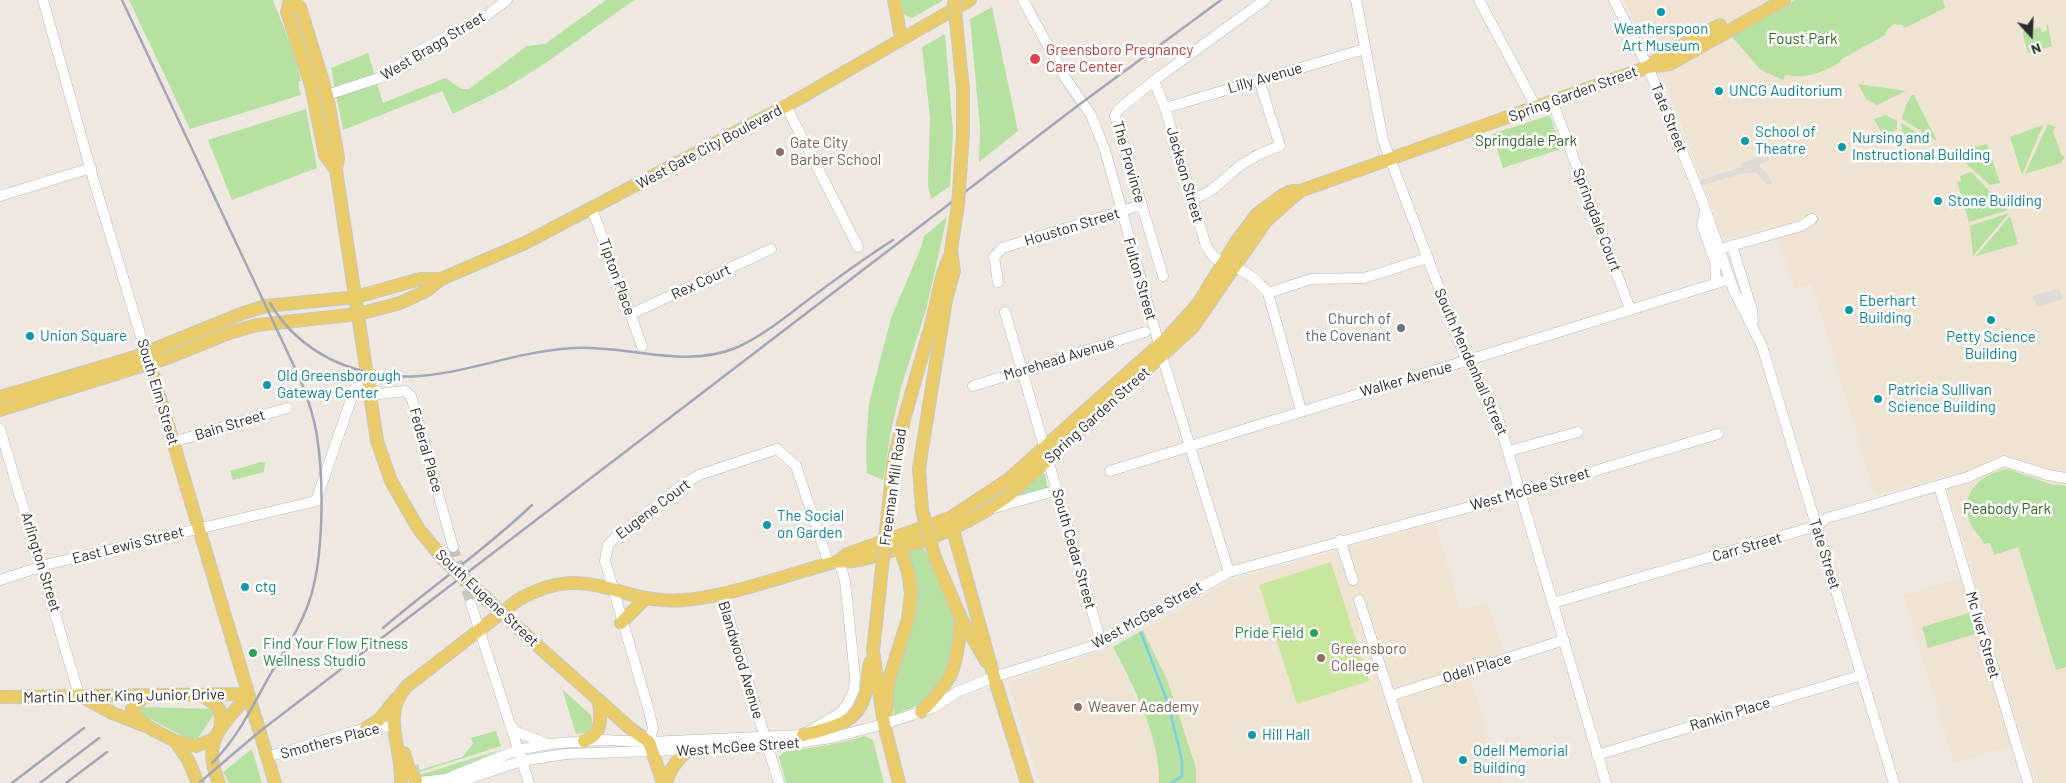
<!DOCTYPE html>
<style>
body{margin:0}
#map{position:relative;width:2066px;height:783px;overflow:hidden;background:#eee8e1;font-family:Barlow,sans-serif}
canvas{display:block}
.north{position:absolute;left:2006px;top:10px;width:50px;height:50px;-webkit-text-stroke:4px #fff;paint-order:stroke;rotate:160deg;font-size:14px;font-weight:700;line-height:20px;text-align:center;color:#2d2d2d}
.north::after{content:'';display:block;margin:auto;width:18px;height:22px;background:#2d2d2d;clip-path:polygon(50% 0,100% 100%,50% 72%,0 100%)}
</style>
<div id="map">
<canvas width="2066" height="783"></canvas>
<div class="north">N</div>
</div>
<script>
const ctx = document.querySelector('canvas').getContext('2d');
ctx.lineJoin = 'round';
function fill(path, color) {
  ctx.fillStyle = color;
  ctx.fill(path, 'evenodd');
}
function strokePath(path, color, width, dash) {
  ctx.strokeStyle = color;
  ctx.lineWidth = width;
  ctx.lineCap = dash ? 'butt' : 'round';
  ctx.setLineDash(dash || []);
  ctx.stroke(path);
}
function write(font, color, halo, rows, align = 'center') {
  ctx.font = font + ' Barlow,sans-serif';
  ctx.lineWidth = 5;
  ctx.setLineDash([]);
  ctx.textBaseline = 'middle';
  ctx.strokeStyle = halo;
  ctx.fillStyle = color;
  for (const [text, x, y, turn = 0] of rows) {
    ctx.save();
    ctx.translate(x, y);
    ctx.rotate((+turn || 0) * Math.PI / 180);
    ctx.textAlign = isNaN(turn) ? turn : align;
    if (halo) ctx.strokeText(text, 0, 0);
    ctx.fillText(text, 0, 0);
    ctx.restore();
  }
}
fill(new Path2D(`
 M1623,0H2066V783H2037L2024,742L1954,763L1903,595L1973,574L1944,476L1875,496L1812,284L1794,289L1774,225L1728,238L1722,235L1663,75Z
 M1435,523L1461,610L1488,602L1504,652L1466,665L1503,783H1196V768L1168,682L1143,630L1230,581Z
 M1113,647L1149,728L1160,766L1159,783H1040L1008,682Z`), '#eee4d1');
fill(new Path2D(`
 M129,0H273L295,56L301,81L298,82L301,95L190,129Z
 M606,0H634L547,62L504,89L453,114L442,91L343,130L331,68L368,53L383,103L445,78L462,89H469L527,46L545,44Z
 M901,0H942V1L912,18L904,15Z
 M1796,0H1943L1945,8L1905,28L1902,25L1894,24L1887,30L1885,35L1840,60L1841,62C1821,73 1807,79 1785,75L1783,80L1761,70L1732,37L1739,31Z
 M992,7L1018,131L979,162L980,127L970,19Z
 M2048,24L2052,46L2028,53L2022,32L2040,27L2042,32L2047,30L2046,25Z
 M945,34L953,132L950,186L931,199L928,184L930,117L922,47Z
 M1858,84L1906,91L1877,105L1866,99Z
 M1912,95H1914L1937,141L1902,119L1906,105Z
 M306,109L317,168L232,200L208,140Z
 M1550,115L1561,149L1503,168L1492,134Z
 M1886,115L1897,121V130L1883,135L1874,119Z
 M1901,123L1932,142L1905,143Z
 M2048,124L2056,127L2053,131L2061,154L2065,157L2061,163L2025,174Z
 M2043,125L2022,175L2010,137Z
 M1987,144L2000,183L1990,185L1961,159L1972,148Z
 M1971,172L2008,210L1969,222L1957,182L1961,181L1960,176Z
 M2009,213L1973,256L1970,226Z
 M2010,216L2018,244L1976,256Z
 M947,217L926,310L902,384L892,426L883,480L867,473L866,447L869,403L891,318L920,250L924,236Z
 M261,462L265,463L264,472L233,480L230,471Z
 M2008,469L2053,485L2066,486V667L2056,670L2018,547L1994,555L1990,543L1984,544C1981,536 1975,533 1971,525C1957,494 1980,474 2008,469Z
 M1042,474H1045L1048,490L1016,497Z
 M923,546L955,621L950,664L939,687L919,705L894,715L891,688L909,631L908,553L909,551Z
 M1969,613L1975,634L1928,648L1922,627Z
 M1143,630L1168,682L1196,768V783H1159C1161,741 1133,684 1113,647Z
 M562,689L591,715L593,727L589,732L576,734Z
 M144,707L211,709L214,714L198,738L190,740L141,714L140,708Z
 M496,731L501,746L417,773L414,766L418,764L420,770L462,757L473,744L471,738Z
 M865,736L873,740L884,783H786L779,757L784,752L834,744Z
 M252,749L262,783H229L223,772Z
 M503,749L445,774L425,780L416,776Z`), '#b7e1a1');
fill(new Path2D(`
 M1331,562L1369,681L1297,704L1259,585Z`), '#c8e79d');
fill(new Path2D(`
 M1761,156L1763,158L1768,157L1769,160L1761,163L1759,167L1768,175L1773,184H1767L1756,172L1740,174L1697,187L1694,182L1742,167L1741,163Z
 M2059,288L2063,299L2037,307L2033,296Z`), '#dedbd7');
strokePath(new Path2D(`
 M1141,633L1168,703L1182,760V776L1171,783`), '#7acce9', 2.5);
strokePath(new Path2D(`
 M453,547L471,604`), '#c7c3bd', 10, [10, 5]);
const minor = new Path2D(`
 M43,0L93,178L146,353
 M1023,0L1066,79L1091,115L1105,150L1165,366L1229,572
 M1356,0L1383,140L1464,354L1497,415L1606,783
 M1479,0L1536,107
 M1614,0L1648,67L1702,200L1734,291L1762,346L1894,783
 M1154,81L1165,108L1206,246L1214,257L1223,263
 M327,95L382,77L423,49L484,17L507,0
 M1553,103L1630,309
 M786,106L858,247
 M1165,108L1365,49
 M0,196L91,168
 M1192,199C1212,193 1222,181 1237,168C1250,158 1265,151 1280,146L1259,80
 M592,209L642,346
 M1705,211L1702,225L1715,261L1716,282
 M1732,246L1752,310L1753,322
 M1720,249L1801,226L1812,219
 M1235,266L1255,279L1268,293L1301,410
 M1163,276L1115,116L1118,110L1160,76L1265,0
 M998,282L994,257L1002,248L1141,205
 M1268,293L1311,279L1364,278L1428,258
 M1005,312L1101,642
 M631,314L771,249
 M973,386L1145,332
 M369,395L405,391L411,396L453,547
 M0,429L79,695
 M173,442L287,408
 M1509,451L1578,432
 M1110,471L1730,279
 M1939,486L2028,783
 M994,508L1058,490
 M1340,540L1353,580
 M0,580L49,564L316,501L355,388L366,373
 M721,593L779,783
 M1359,600L1418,783
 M1553,603L1816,526L1827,518L1968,477L2004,461L2048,475L2066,478
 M471,604L529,783
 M1390,696L1564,640
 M510,725L517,732L545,743
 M649,742L653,728L649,711L605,561L608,545L614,539L681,486L699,475L777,449L796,466L829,564
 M1597,755L1862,675
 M267,757L366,728L394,726
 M416,780L420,782L446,779L518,750L549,744L602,740L649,742L803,735L840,713L848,703L854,690L855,677L845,581L839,561
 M456,783L521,761L565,754L768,747L831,738L884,724L933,708L957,692L994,677L1096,645L1229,572L1521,493L1718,434`);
const major = new Path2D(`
 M290,0L287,12L311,85L325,155L336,170
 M291,0L300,7L327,95L338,158L336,170L377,441L391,481L418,528
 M894,0L901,38
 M958,41L963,89V133
 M1650,65L1665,54L1720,25
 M148,358L275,783
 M0,397L135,357L243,313L266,306L356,297L420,279H441
 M0,410L170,357L229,333L257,325L359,314L400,303L426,291L441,279L525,243L786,106L970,0
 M893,463C904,415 919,369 932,321C938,299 940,275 951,254
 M919,468L946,300L954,271L951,250
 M951,523L994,677L1027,783
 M935,558L961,618L986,661
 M839,561L847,554L950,518L1009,479L1168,337L1198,304L1236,242L1257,214L1283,195L1292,191H1298
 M880,587L873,651L884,724L899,783
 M621,623L646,598
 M539,647L631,729L649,742L663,783
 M79,695L112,713L148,727L175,741L188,760L198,783
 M201,695C219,706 223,707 220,729
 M145,696L132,709L135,716L146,725
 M0,697L248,694
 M886,712L889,679L908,619L911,593L908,572L898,542
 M921,712C957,676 956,667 961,618
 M366,728L379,720L396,699
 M803,735C827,728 855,726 864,698C868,687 867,674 870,663
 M175,741L196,746L214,739
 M584,741C604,734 600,719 599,700
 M404,753L409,769L416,780
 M401,782C403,748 380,715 407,686L518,600C591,559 617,606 684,600C732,596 791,573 839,561C856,563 871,557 887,552C931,540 971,523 1008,496L1193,327L1266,221L1300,191L1648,67L1670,64L1784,0
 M219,783C200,738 223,728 248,694
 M666,783C670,769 677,760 688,750`);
strokePath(minor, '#b4b7c0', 11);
strokePath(major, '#c8c8c8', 14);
strokePath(minor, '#fff', 10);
strokePath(major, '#eacb69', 12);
strokePath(new Path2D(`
 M122,0L301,381C308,399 314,417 317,436C324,481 324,559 309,602C299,631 281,655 266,682C250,711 236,740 212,763
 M270,303C284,327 305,346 330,359C419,402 485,353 574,348C630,345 683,370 738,347C762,336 783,319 804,303C833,281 862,260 893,240
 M383,628C432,586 485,550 532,505
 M12,783L84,728
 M40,783L99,738
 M66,783L107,752
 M199,783L259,732L438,595L1076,107L1221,0`), '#a3a6b6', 2.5);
const majorBridge = new Path2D(`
 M954,0L958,41
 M951,250L958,205L963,133
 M919,468L922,510L935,558
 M418,528L443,559L539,647
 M880,587L893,463`);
strokePath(majorBridge, '#c8c8c8', 14, []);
strokePath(majorBridge, '#eacb69', 12);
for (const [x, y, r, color] of [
 [1661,12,5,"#0f9aa8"],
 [1035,59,6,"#e0444e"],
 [1719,91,5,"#0f9aa8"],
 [1745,141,5,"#0f9aa8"],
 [1842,147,5,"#0f9aa8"],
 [780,152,5,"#8d6e63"],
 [1938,201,5,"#0f9aa8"],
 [1849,310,5,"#0f9aa8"],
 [1991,320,5,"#0f9aa8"],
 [1401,328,5,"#6b7280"],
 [30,336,5,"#0f9aa8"],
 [267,385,5,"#0f9aa8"],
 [1878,399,5,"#0f9aa8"],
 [767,525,5,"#0f9aa8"],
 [245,587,5,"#0f9aa8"],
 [1314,633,5,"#2e9e5b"],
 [253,653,5,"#2e9e5b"],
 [1321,658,5,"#8d6e63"],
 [1078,707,5,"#8d6e63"],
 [1252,735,5,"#0f9aa8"],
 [1463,760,5,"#0f9aa8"]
]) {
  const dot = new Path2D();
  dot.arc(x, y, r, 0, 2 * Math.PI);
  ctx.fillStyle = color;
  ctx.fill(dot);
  strokePath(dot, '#fff', 2);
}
write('15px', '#0d838f', '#fff', [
 ["Weatherspoon",1661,29,"center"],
 ["Art Museum",1661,46,"center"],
 ["UNCG Auditorium",1729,91],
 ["School of",1755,132],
 ["Theatre",1755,149],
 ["Nursing and",1852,138],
 ["Instructional Building",1852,155],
 ["Stone Building",1948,201],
 ["Eberhart",1859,301],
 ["Building",1859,318],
 ["Union Square",40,336],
 ["Petty Science",1991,337,"center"],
 ["Building",1991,354,"center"],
 ["Old Greensborough",277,376],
 ["Gateway Center",277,393],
 ["Patricia Sullivan",1888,390],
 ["Science Building",1888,407],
 ["The Social",777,516],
 ["on Garden",777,533],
 ["ctg",255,587],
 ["Hill Hall",1262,735],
 ["Odell Memorial",1473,751],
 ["Building",1473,768]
], 'left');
write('15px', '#2f681f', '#fff', [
 ["Foust Park",1803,39],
 ["Springdale Park",1526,141],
 ["Peabody Park",2007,509]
]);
write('15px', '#2d2d2d', '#fff', [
 ["West Bragg Street",433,46,-31],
 ["Lilly Avenue",1265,78,-16],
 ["Spring Garden Street",1573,94,-20],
 ["Tate Street",1669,118,68],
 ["West Gate City Boulevard",709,147,-28],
 ["The Province",1129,162,74],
 ["Jackson Street",1185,175,74],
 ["Springdale Court",1597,220,69],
 ["Houston Street",1072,227,-17],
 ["Tipton Place",617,277,70],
 ["Fulton Street",1140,279,74],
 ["Rex Court",701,282,-25],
 ["Morehead Avenue",1059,359,-17],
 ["South Mendenhall Street",1471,362,66],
 ["Walker Avenue",1406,379,-16],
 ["South Elm Street",158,392,73],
 ["Spring Garden Street",1097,415,-42],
 ["Bain Street",230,425,-17],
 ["Federal Place",426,450,74],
 ["Freeman Mill Road",893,487,-82],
 ["West McGee Street",1530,489,-16],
 ["Eugene Court",653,509,-37],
 ["East Lewis Street",128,545,-14],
 ["Carr Street",1747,547,-16],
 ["South Cedar Street",1074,549,74],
 ["Tate Street",1825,554,73],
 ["Arlington Street",41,562,73],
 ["South Eugene Street",487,598,43],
 ["West McGee Street",1147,615,-29],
 ["Mc Iver Street",1983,635,74],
 ["Blandwood Avenue",741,660,73],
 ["Odell Place",1477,668,-17],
 ["Martin Luther King Junior Drive",124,696,-1],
 ["Rankin Place",1730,714,-17],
 ["Smothers Place",330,741,-15],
 ["West McGee Street",738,747,-4]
]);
write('15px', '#be3a42', '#fff', [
 ["Greensboro Pregnancy",1046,50],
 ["Care Center",1046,67]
], 'left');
write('15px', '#785e54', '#fff', [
 ["Gate City",790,143],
 ["Barber School",790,160],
 ["Greensboro",1331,649],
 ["College",1331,666],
 ["Weaver Academy",1088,707]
], 'left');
write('15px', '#5b616d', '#fff', [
 ["Church of",1391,319],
 ["the Covenant",1391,336]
], 'right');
write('15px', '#27864d', '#fff', [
 ["Pride Field",1304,633],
 ["Find Your Flow Fitness",263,644,"left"],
 ["Wellness Studio",263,661,"left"]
], 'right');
</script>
